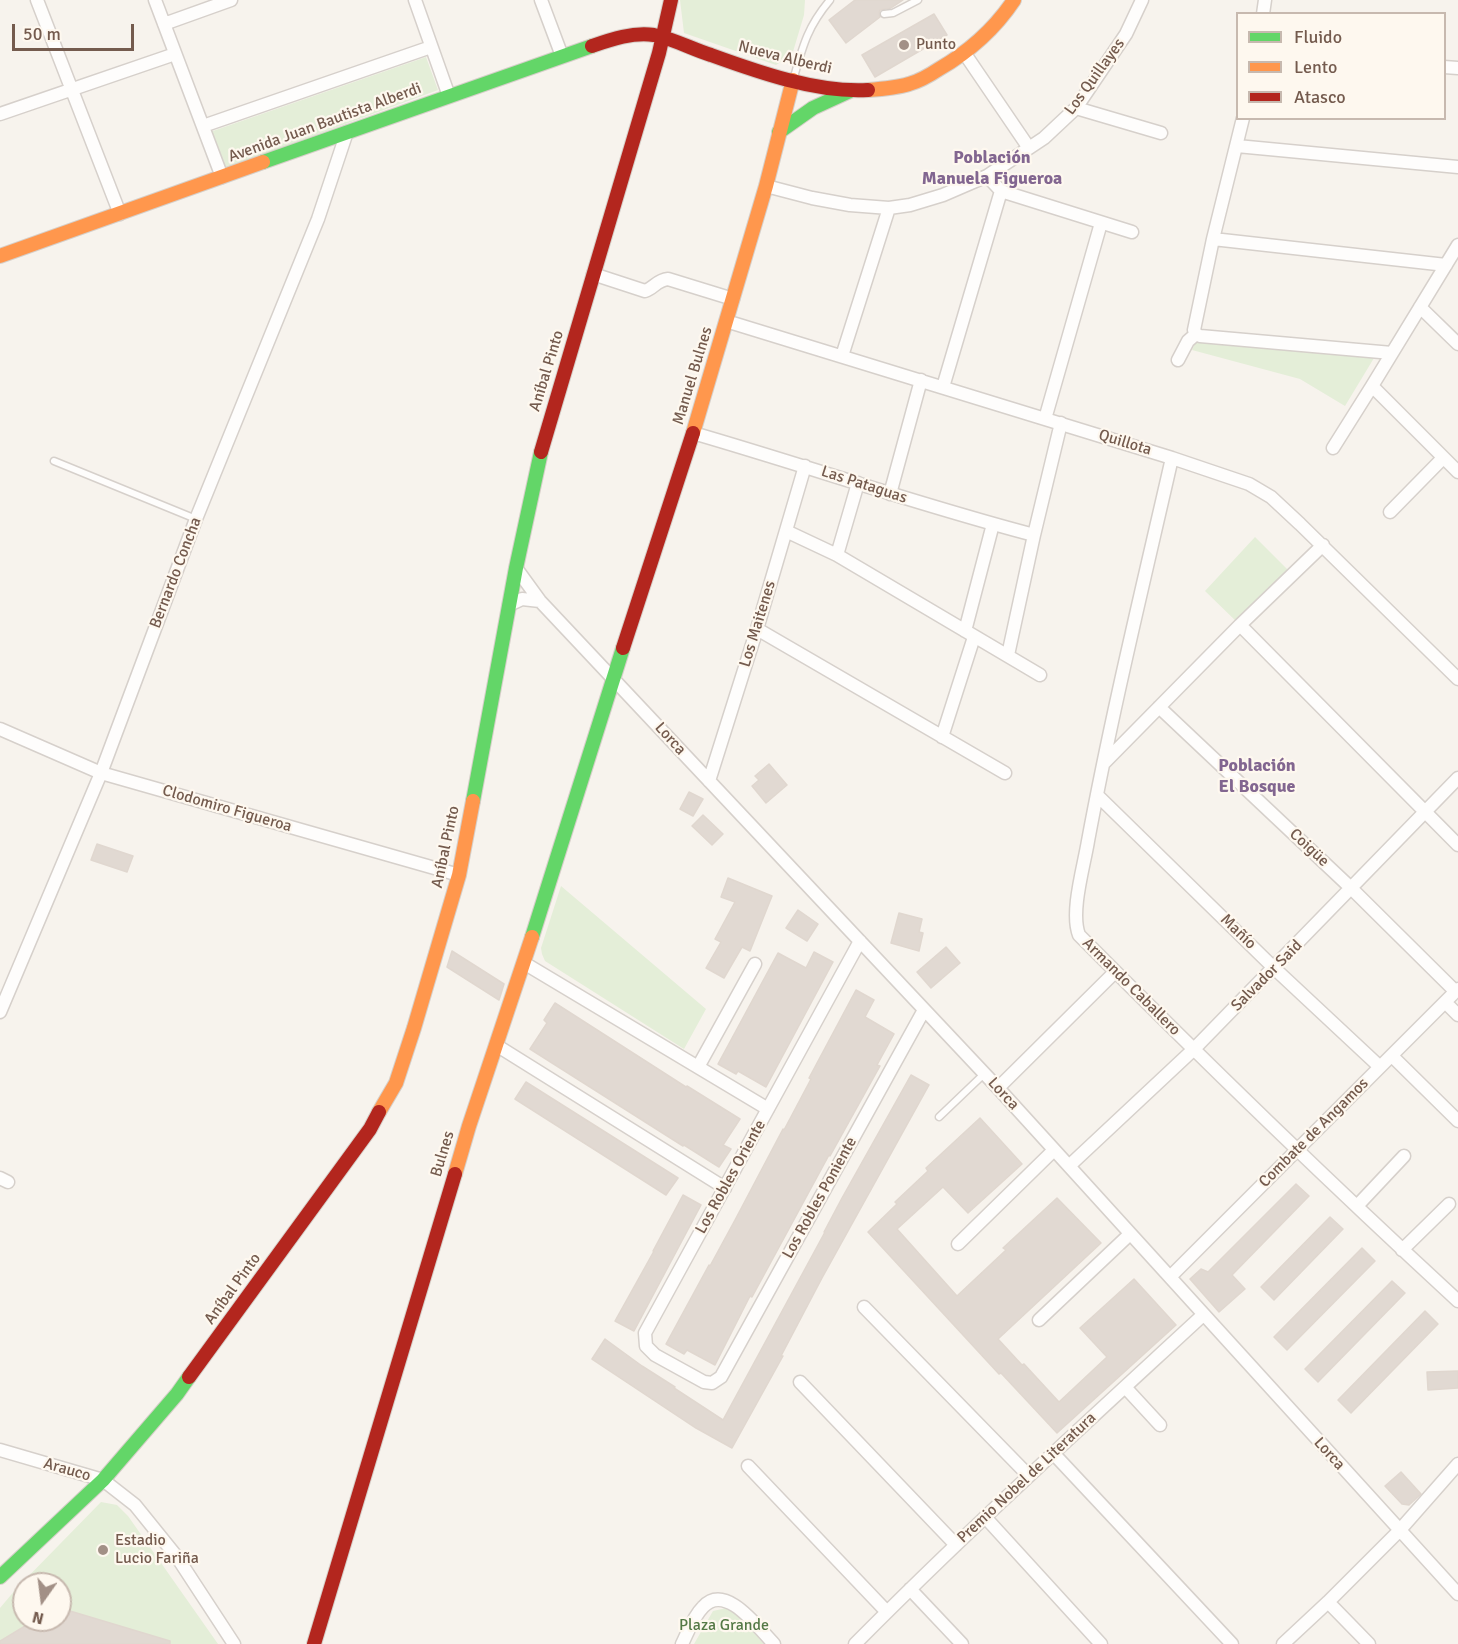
<!DOCTYPE html>
<meta charset="utf-8">
<style>
body{margin:0}
#map{position:relative;width:1458px;height:1644px;overflow:hidden;background:#f7f3ed;font-family:Signika,sans-serif}
canvas{display:block}
.legend{position:absolute;left:1236px;top:12px;width:210px;height:108px;box-sizing:border-box;background:#fef8ef;border:2px solid #c7b9af;margin:0;padding:8px 10px;list-style:none;font-size:18px;color:#745b4e}
.legend li{display:flex;align-items:center;gap:12px;height:30px}
.legend b{width:30px;border:2px solid #c7b9af}
.north{position:absolute;left:12px;top:1572px;width:60px;height:60px;box-sizing:border-box;background:#fef8ef;border:2px solid #c7b9af;border-radius:50%;rotate:194deg;font-size:16px;font-weight:700;line-height:24px;text-align:center;color:#745b4e}
.north::after{content:'';display:block;margin:auto;width:21px;height:27px;background:#a29086;clip-path:polygon(50% 0,100% 100%,50% 72%,0 100%)}
.scale{position:absolute;left:12px;top:24px;width:122px;height:27px;box-sizing:border-box;border:3px solid #745b4e;border-top:0;padding-left:8px;font-size:18px;line-height:21px;white-space:nowrap;color:#745b4e;-webkit-text-stroke:4px #fef8ef;paint-order:stroke}
</style>
<div id="map">
<canvas width="1458" height="1644"></canvas>
<ul class="legend">
<li><b style="height:8px;background:#63d668"></b>Fluido</li>
<li><b style="height:8px;background:#ff974d"></b>Lento</li>
<li><b style="height:8px;background:#b3261e"></b>Atasco</li>
</ul>
<div class="north">N</div>
<div class="scale">50 m</div>
</div>
<script>
const ctx = document.querySelector('canvas').getContext('2d');
ctx.lineJoin = 'round';
function fill(path, color) {
  ctx.fillStyle = color;
  ctx.fill(path, 'evenodd');
}
function strokePath(path, color, width, dash) {
  ctx.strokeStyle = color;
  ctx.lineWidth = width;
  ctx.lineCap = dash ? 'butt' : 'round';
  ctx.setLineDash(dash || []);
  ctx.stroke(path);
}
function write(font, color, halo, rows, align = 'center') {
  ctx.font = font + ' Signika,sans-serif';
  ctx.lineWidth = 4.5;
  ctx.setLineDash([]);
  ctx.textBaseline = 'middle';
  ctx.strokeStyle = halo;
  ctx.fillStyle = color;
  for (const [text, x, y, turn = 0] of rows) {
    ctx.save();
    ctx.translate(x, y);
    ctx.rotate((+turn || 0) * Math.PI / 180);
    ctx.textAlign = isNaN(turn) ? turn : align;
    if (halo) ctx.strokeText(text, 0, 0);
    ctx.fillText(text, 0, 0);
    ctx.restore();
  }
}
fill(new Path2D(`
 M680,0H805L804,15L792,55L776,65L684,33Z
 M426,57L438,90L226,168L210,132Z
 M1196,341L1374,358L1345,406L1300,379L1192,350Z
 M1255,537L1288,570L1240,625L1205,591Z
 M561,886L706,1009L684,1049L545,961L542,954L541,948Z
 M101,1502L117,1505L128,1516L218,1644H0V1608L16,1589ZM24,1584H60V1620H24Z
 M731,1607L764,1644H694L713,1611Z`), '#e4eed8');
const building = new Path2D(`
 M855,0H903L891,8L880,10L879,14L880,17L846,43L829,20Z
 M934,14L947,35L875,77L862,55Z
 M769,764L787,785L766,803L752,786L759,780L755,776Z
 M689,792L703,799L693,816L680,809Z
 M703,815L723,834L712,845L692,826Z
 M97,844L133,856L127,872L91,860Z
 M728,878L772,896L750,951L742,947L724,978L706,968L721,942L715,939L735,902L721,897Z
 M798,910L818,924L807,941L786,928Z
 M899,913L922,919L919,932L923,933L919,951L891,943Z
 M946,947L960,963L931,988L917,972Z
 M452,951L504,984L499,1000L447,967Z
 M814,952L833,962L766,1087L738,1071L736,1074L718,1064L778,953L806,968Z
 M856,990L874,1000L865,1017L894,1034L877,1065L880,1066L830,1156L829,1155L752,1297L750,1296L715,1365L687,1350L684,1354L666,1344L709,1265L710,1266L735,1220L783,1129L784,1130L811,1079L809,1078Z
 M555,1003L686,1087L687,1086L740,1119L723,1145L731,1149L719,1167L684,1145L683,1146L530,1049L547,1023L544,1020Z
 M911,1075L929,1085L822,1278L781,1356H783L732,1448L696,1428L592,1359L605,1339L642,1366L675,1387L674,1388L723,1420L825,1232H824L842,1198Z
 M526,1082L678,1178L666,1195L515,1099Z
 M980,1118L1022,1164L968,1213L943,1187L897,1229L957,1296L1006,1250L1003,1248L1057,1198L1101,1243L998,1339L1022,1365L1024,1364L1059,1402L1107,1357L1080,1328L1134,1279L1176,1325L1057,1433L1001,1373L999,1374L868,1232L897,1204L895,1202L928,1171L926,1168Z
 M1296,1184L1309,1196L1232,1275L1245,1289L1219,1312L1190,1279L1201,1269L1208,1272Z
 M683,1195L701,1205L634,1331L615,1321L654,1251H653Z
 M1330,1217L1343,1229L1274,1300L1261,1287Z
 M1362,1248L1375,1261L1287,1350L1274,1337Z
 M1392,1281L1405,1293L1318,1382L1305,1369Z
 M1425,1311L1438,1324L1351,1413L1338,1400Z
 M1458,1371V1388L1428,1390L1427,1372Z
 M1401,1472L1421,1494L1409,1505L1402,1504L1385,1486Z
 M60,1608L170,1641V1644H0V1641L35,1620H60Z`);
fill(building, '#e1d9d2');
strokePath(building, '#e0d7cf', 1.5);
const lane = new Path2D(`
 M884,14L893,13L918,0
 M794,77C803,45 808,26 830,0
 M54,461L196,519
 M939,1117L984,1074`);
const street = new Path2D(`
 M37,0L120,214
 M155,0L222,177
 M415,0L449,96
 M541,0L562,56
 M1263,14L1265,0
 M164,24L231,0
 M965,54L1029,148
 M1444,67L1458,68
 M1076,108L1161,133
 M0,114L175,54
 M203,126L431,47
 M1237,146L1458,167
 M987,176L1001,191L1132,232
 M766,186L812,198L850,205L889,208L910,205L943,195L987,176L1044,138L1076,108L1126,34L1142,0
 M1213,239L1446,265
 M593,274L645,291C654,288 657,280 668,279L733,299
 M1420,307L1458,344
 M726,321L1172,458L1249,484L1271,497L1300,524L1458,679
 M1196,334L1200,336L1392,353
 M842,356L889,208
 M1178,360L1188,341L1196,334L1194,330L1213,239L1243,118
 M1372,386L1458,472
 M943,387L1001,191
 M1045,419L1101,223
 M693,433C807,466 919,505 1034,535
 M1333,448L1372,386L1458,245
 M1172,458C1143,585 1112,712 1088,841C1084,866 1070,912 1079,935C1202,1059 1329,1182 1458,1301
 M890,494L921,380
 M1390,512L1443,458
 M786,531L837,555L1040,675
 M837,555L858,483
 M516,568L540,601L998,1088L1458,1594
 M509,605L522,599L540,601
 M1240,625L1458,845
 M757,629L1005,773
 M965,631L993,524
 M1008,655L1034,535L1061,423
 M1159,707L1351,888L1456,992
 M0,729L101,773L459,875
 M942,737L974,637
 M1104,763L1240,625L1323,545
 M709,781L757,629L805,466
 M1097,795L1274,968L1380,1067
 M860,941L645,1333L646,1346L655,1355L704,1382L712,1383L721,1377L924,1010
 M524,963L768,1109
 M1445,1002L1458,1015
 M0,1012L101,773L196,519L318,219L347,132
 M496,1045L725,1188
 M1392,1056L1458,1121
 M698,1067L755,964
 M998,1088L1115,972
 M1069,1166L1194,1049L1458,778
 M0,1178L8,1182
 M1357,1206L1404,1156
 M958,1244L1054,1150
 M1402,1250L1449,1204
 M1170,1277L1458,989
 M864,1307L1029,1476
 M1039,1320L1130,1234
 M800,1382L956,1545
 M1125,1387L1160,1425
 M0,1450L103,1480L135,1505L177,1557L234,1644
 M1053,1453L1232,1644
 M748,1466L887,1612
 M985,1517L1101,1644
 M910,1589L962,1644
 M1328,1602L1369,1644
 M682,1644C688,1632 693,1617 703,1607C726,1582 758,1628 774,1644
 M855,1644C967,1531 1086,1423 1203,1315
 M1283,1644L1328,1602L1399,1531L1458,1464`);
const fast = new Path2D(`
 M779,132L813,108L850,91
 M263,162L592,46
 M473,801L516,568L541,452
 M532,937L623,648
 M0,1577L103,1480L177,1394L189,1377`);
const slow = new Path2D(`
 M868,90C882,89 896,88 909,84C920,81 930,75 939,69C970,51 994,30 1014,0
 M0,256L263,162
 M693,433L766,186L793,80
 M379,1112L396,1083L414,1028L459,875L473,801
 M455,1174L469,1126L532,937`);
const jam = new Path2D(`
 M592,46C612,39 633,32 654,35C674,39 692,49 711,55C758,72 817,93 868,90
 M541,452L659,53L671,0
 M623,648L693,433
 M189,1377L370,1129L379,1112
 M314,1644L455,1174`);
strokePath(lane, '#d6d0cb', 9);
strokePath(street, '#d6d0cb', 15);
strokePath(fast, '#d6cfc9', 16);
strokePath(slow, '#d6cfc9', 16);
strokePath(jam, '#d6cfc9', 16);
strokePath(lane, '#fefdfc', 6);
strokePath(street, '#fefdfc', 12);
strokePath(fast, '#63d668', 14);
strokePath(slow, '#ff974d', 14);
strokePath(jam, '#b3261e', 14);
for (const [x, y, r, color] of [
 [904,45,6,"#a29086"],
 [103,1550,6,"#a29086"]
]) {
  const dot = new Path2D();
  dot.arc(x, y, r, 0, 2 * Math.PI);
  ctx.fillStyle = color;
  ctx.fill(dot);
  strokePath(dot, '#fef8ef', 2);
}
write('16px', '#745b4e', '#fef8ef', [
 ["Punto",916,45],
 ["Estadio",115,1541],
 ["Lucio Fariña",115,1559]
], 'left');
write('16px', '#745b4e', '#fef8ef', [
 ["Nueva Alberdi",785,58,14],
 ["Los Quillayes",1095,77,-54],
 ["Avenida Juan Bautista Alberdi",325,123,-20],
 ["Aníbal Pinto",547,371,-73],
 ["Manuel Bulnes",693,376,-73],
 ["Quillota",1125,443,17],
 ["Las Pataguas",864,485,18],
 ["Bernardo Concha",176,573,-69],
 ["Los Maitenes",758,624,-73],
 ["Lorca",670,739,48],
 ["Clodomiro Figueroa",227,809,16],
 ["Aníbal Pinto",446,847,-78],
 ["Coigüe",1309,848,43],
 ["Mañío",1238,932,44],
 ["Salvador Said",1267,976,-45],
 ["Armando Caballero",1131,987,45],
 ["Lorca",1003,1094,47],
 ["Combate de Angamos",1314,1133,-45],
 ["Bulnes",443,1154,-73],
 ["Los Robles Oriente",731,1177,-61],
 ["Los Robles Poniente",820,1198,-61],
 ["Aníbal Pinto",233,1289,-54],
 ["Lorca",1329,1454,48],
 ["Arauco",67,1470,16],
 ["Premio Nobel de Literatura",1027,1478,-43]
]);
write('16px', '#557946', '#fef8ef', [
 ["Plaza Grande",724,1626]
]);
write('bold 18px', '#826690', '#fef8ef', [
 ["Población",992,158],
 ["Manuela Figueroa",992,179],
 ["Población",1257,766],
 ["El Bosque",1257,787]
]);
</script>
